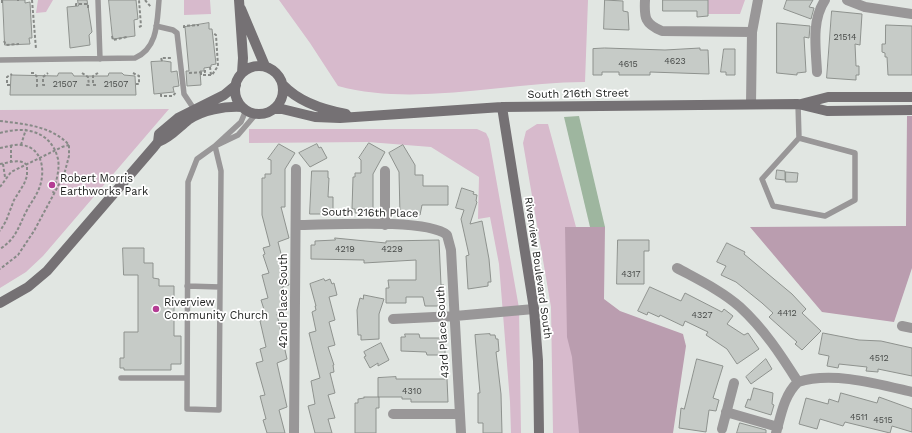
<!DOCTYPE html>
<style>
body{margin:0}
canvas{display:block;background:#e1e6e2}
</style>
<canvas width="912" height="433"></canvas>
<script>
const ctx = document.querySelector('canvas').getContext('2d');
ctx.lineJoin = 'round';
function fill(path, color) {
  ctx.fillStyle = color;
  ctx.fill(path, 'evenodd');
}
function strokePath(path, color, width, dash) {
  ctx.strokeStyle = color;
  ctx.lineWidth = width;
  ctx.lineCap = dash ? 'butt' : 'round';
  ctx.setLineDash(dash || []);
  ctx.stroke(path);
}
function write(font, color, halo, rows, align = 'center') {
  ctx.font = font + ' "Work Sans",sans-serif';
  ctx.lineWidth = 3.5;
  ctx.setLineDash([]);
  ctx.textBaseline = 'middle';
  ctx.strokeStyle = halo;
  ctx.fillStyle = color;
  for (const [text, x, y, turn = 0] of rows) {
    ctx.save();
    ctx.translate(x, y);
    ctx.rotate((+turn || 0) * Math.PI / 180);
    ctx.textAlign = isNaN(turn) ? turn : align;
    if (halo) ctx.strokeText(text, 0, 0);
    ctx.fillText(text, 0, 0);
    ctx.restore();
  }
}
fill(new Path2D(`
 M38,0H53L46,12L36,13Z
 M184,0H210L211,14L184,15Z
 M279,0H588L585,82C505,82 416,107 338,86L310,43Z
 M706,0H745L740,14H707Z
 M169,109L43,256L26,272L0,288V110Z
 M537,124H548L576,227L603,433H553L551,307L523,143L526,131Z
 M249,129H477L486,133L489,139L519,308L521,433H511L510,402L499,264L490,217L478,219L479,177L431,147L368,142L249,143Z`), '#d7bacc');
fill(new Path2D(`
 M907,116H912V268L894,322L822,312L750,227L906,226Z
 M565,227H605L604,299L620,311L683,334L686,346L673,433H579L572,357L567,337Z`), '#ba9daf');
fill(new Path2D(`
 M579,116L605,227H590L564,117Z`), '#9eb69f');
const building = new Path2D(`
 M3,0H25V3L30,2L32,38H29L30,44L5,45Z
 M78,0H87L92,32L89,35L90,45L70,48L67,7L78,6Z
 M109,0H136L138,19L134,20L135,36L113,39Z
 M605,0L623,1V11L628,12L629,30L604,29Z
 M663,0H708V16L697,17V11H663Z
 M787,0H813L809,7L814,8L811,19L784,9Z
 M832,11L862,14L860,45L855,44L856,66H859V75H856V80L827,78Z
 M209,23V29H212L216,64L211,65V67L204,68V71H200L201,85L187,86L186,71H189L185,27Z
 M777,23L810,26L809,38L804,37L806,72L797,73V75L777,73Z
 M886,25L912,26V75H888L887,57H885V53L882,52V44H885Z
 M605,48L665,50L700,48V50H708L709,74L650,72V75H619V72H602V75H593V49Z
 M724,49H735V75H726V72H721Z
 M164,61L171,62V72L177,71L179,86L173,87L174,92L154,94L151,62Z
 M59,73H72L74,76H108L109,73H122L124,75L135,76L136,95H10L11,75L57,76Z
 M369,143L385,152L373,174V214L360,215L361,213H355V209H352L353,177H355V173H361V160L359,158Z
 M279,144L295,153L285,169V207H281L289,238L278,242L289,285L282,287L288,310L277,314L287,359L277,363L287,407L279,410L285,433H267L263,420L266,419L260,396L265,395L256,363L263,361L260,349L266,347L260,321L267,319L261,300L268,298L262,275L269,273L263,255L265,254L263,248L270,246L262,215V178H265V174H271V160L268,159Z
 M317,144L319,148L321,147L327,158L310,167L299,153Z
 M403,145L415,165V175H423V186H448V205H422L420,215H400L399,172L389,153Z
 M777,170L785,171V180L776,179Z
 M312,171H328V178H329L328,197H333V209H330V214H310Z
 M786,172L798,173L797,182H786Z
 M462,188L474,192L473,194L477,195L476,201L477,202L470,224L482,221L489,259L491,282H488V286L468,289L466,256L469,255L461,219L464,210L456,208Z
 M335,238L386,243V241L439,240L441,285H444V301L439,302V306H425L423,297H406V303H386V288H389L388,280H416V260L364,263V260L311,259V245H315V241L335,240Z
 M618,240H649V251H644V284H617Z
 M727,243L745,252L744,254L792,294L806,309L802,313L821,331L802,350L795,344L797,342L769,317L773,313L762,303L736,282L721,275L726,266L717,262Z
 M123,248H144V263H153V278L159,279V286H174V336H181V364H171V370H124V368H120V358H124V332H138V275H124Z
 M324,279L325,281L330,279L332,284L334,283L337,295L329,297L335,320L329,322L335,345L328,347L334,365H333L334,372L330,373L335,393L328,395L335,418L328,419L332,433H315L308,406L315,404L311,381L320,378L309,333L316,331L312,312L316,310L315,306H316L310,284Z
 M650,287L681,301L685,293L722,312L724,309L733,316L727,324L744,335L748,333L759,349L737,364L727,349L706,335L708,332L685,321L683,326L660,315L659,317L648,312L647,315L638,311Z
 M364,295L384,299L379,314V339L361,340V335H358L357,310L360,298L363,299Z
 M823,333L859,340L881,341L912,348V376L878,369V372L866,371L867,367L839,364L838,368L827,366L829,356L819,354Z
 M405,334H419L420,338H445V355H427L426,352L401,351V337H405Z
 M490,334V335H495L496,339H498L499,351L496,352L501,394L502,433H483V423H478V393H480L475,335Z
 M381,343L389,360L378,366V363L370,368L364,357L366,356L364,352Z
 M697,359L723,366L713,398L719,400L716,411L709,410L706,432L679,428L681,408L684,409Z
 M766,359L772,369L751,384L746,377Z
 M396,377V379H447L448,402H411V399H402V397H378V378Z
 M754,388L773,393L772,404L774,405L771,415L745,407L748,399L750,400Z
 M841,393L877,403L879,397L912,409V432L892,426L890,433L845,422L843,426L820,419L817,429L799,424L806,398L828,404L829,399L838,402Z
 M364,397H379V408H376V433H355V403H358V399L364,398Z
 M740,423L766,430V433H737Z`);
fill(building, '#c6cbc7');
strokePath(building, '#8e928e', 1);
strokePath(new Path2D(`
 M2,0V4
 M18,0V1
 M32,0L36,49
 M145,0L151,7
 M76,6V4H88V9
 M139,27L141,26L139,0
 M184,28V26L199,25
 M112,36L113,40L127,37
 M4,41L6,45L19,44
 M162,61L161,58H171
 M210,67L211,75
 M201,72V75H212L218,66L216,35L213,33
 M31,73H34L37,77V86H35
 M82,73L88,77L89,85H86
 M133,73L139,76V84H136
 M189,73L205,72V68
 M10,85H7V77L12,74
 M45,85H43V77L48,73
 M96,85H93V76L98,73
 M161,94V96H173L176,92
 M0,121C24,124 52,126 69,145V156L64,175L34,231L18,255L0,269
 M0,133C24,126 51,130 58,159C60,169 56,182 53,193
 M11,145V161
 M21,145L26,129
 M0,148C7,147 14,144 21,145C44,147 46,174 38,191C35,198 30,204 27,210C18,227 17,238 0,249
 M0,164C8,163 20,158 27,165V176L24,184L14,200L6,221L0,231
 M3,164L5,177
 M0,187L11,172L62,147L69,145`), '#878a87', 2, [3, 2]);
strokePath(new Path2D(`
 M98,0L100,59
 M156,26L173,30L177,33L184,94L194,109
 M0,60L135,58C158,48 157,22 159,0
 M798,104L799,138L855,153V200L825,216L773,206L762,179L799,138
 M246,110L241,122L215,146L238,135L256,114
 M215,146L221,171L219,410L187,409L188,182L197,159Z
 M187,286L220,287
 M121,378H187`), '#999798', 5.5);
strokePath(new Path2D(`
 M645,0C644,18 645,24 662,31L752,32
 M847,0L865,7L912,14
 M817,72C816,49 811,21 825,0
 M751,104L752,32L758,0
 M385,171V225
 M296,225C326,225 427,218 447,235L451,250L461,433
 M677,268C699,280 722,291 740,307C764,329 781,355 798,382C832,371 878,384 912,392
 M393,319L455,316L534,309
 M902,326L912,328
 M726,412L778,427
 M393,414H460
 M722,429L734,383
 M294,433L296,169
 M776,433C781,415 784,395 798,382`), '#999798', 10);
strokePath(new Path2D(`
 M239,0L243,58L242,73
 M241,9L265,66
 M235 90a24 24 0 1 1 48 0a24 24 0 1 1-48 0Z
 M283,85C299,102 324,110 346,114
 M801,104L828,97H912
 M502,107L534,309L538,361L539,433
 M275,109H282L315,117L340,118L502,107L798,104L827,111L912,110
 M158,142C170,138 178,128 188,120C202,110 225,106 242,107
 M0,303L28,287L47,271L154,147L158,142L159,134L178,118L224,95L236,85`), '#757174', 10);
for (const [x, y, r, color] of [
 [52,185,4,"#b43d94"],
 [156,309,4,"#b43d94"]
]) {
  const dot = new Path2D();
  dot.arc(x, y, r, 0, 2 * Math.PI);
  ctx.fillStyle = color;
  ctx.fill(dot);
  strokePath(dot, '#fff', 1.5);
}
write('9px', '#474a48', null, [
 ["21514",845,37],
 ["4623",675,61],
 ["4615",628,64],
 ["21507",65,84],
 ["21507",116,84],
 ["4219",345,249],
 ["4229",392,249],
 ["4317",631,274],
 ["4412",787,313],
 ["4327",702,315],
 ["4512",879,358],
 ["4310",412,391],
 ["4511",859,417],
 ["4515",883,420]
]);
write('11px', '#1d1f1d', '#fff', [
 ["South 216th Street",578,94,-1],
 ["South 216th Place",370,213,1],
 ["Riverview Boulevard South",538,268,82],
 ["42nd Place South",284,301,-90],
 ["43rd Place South",443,332,-93]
]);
write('11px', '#1d1f1d', '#fff', [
 ["Robert Morris",60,179],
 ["Earthworks Park",60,192],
 ["Riverview",164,303],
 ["Community Church",164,316]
], 'left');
</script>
